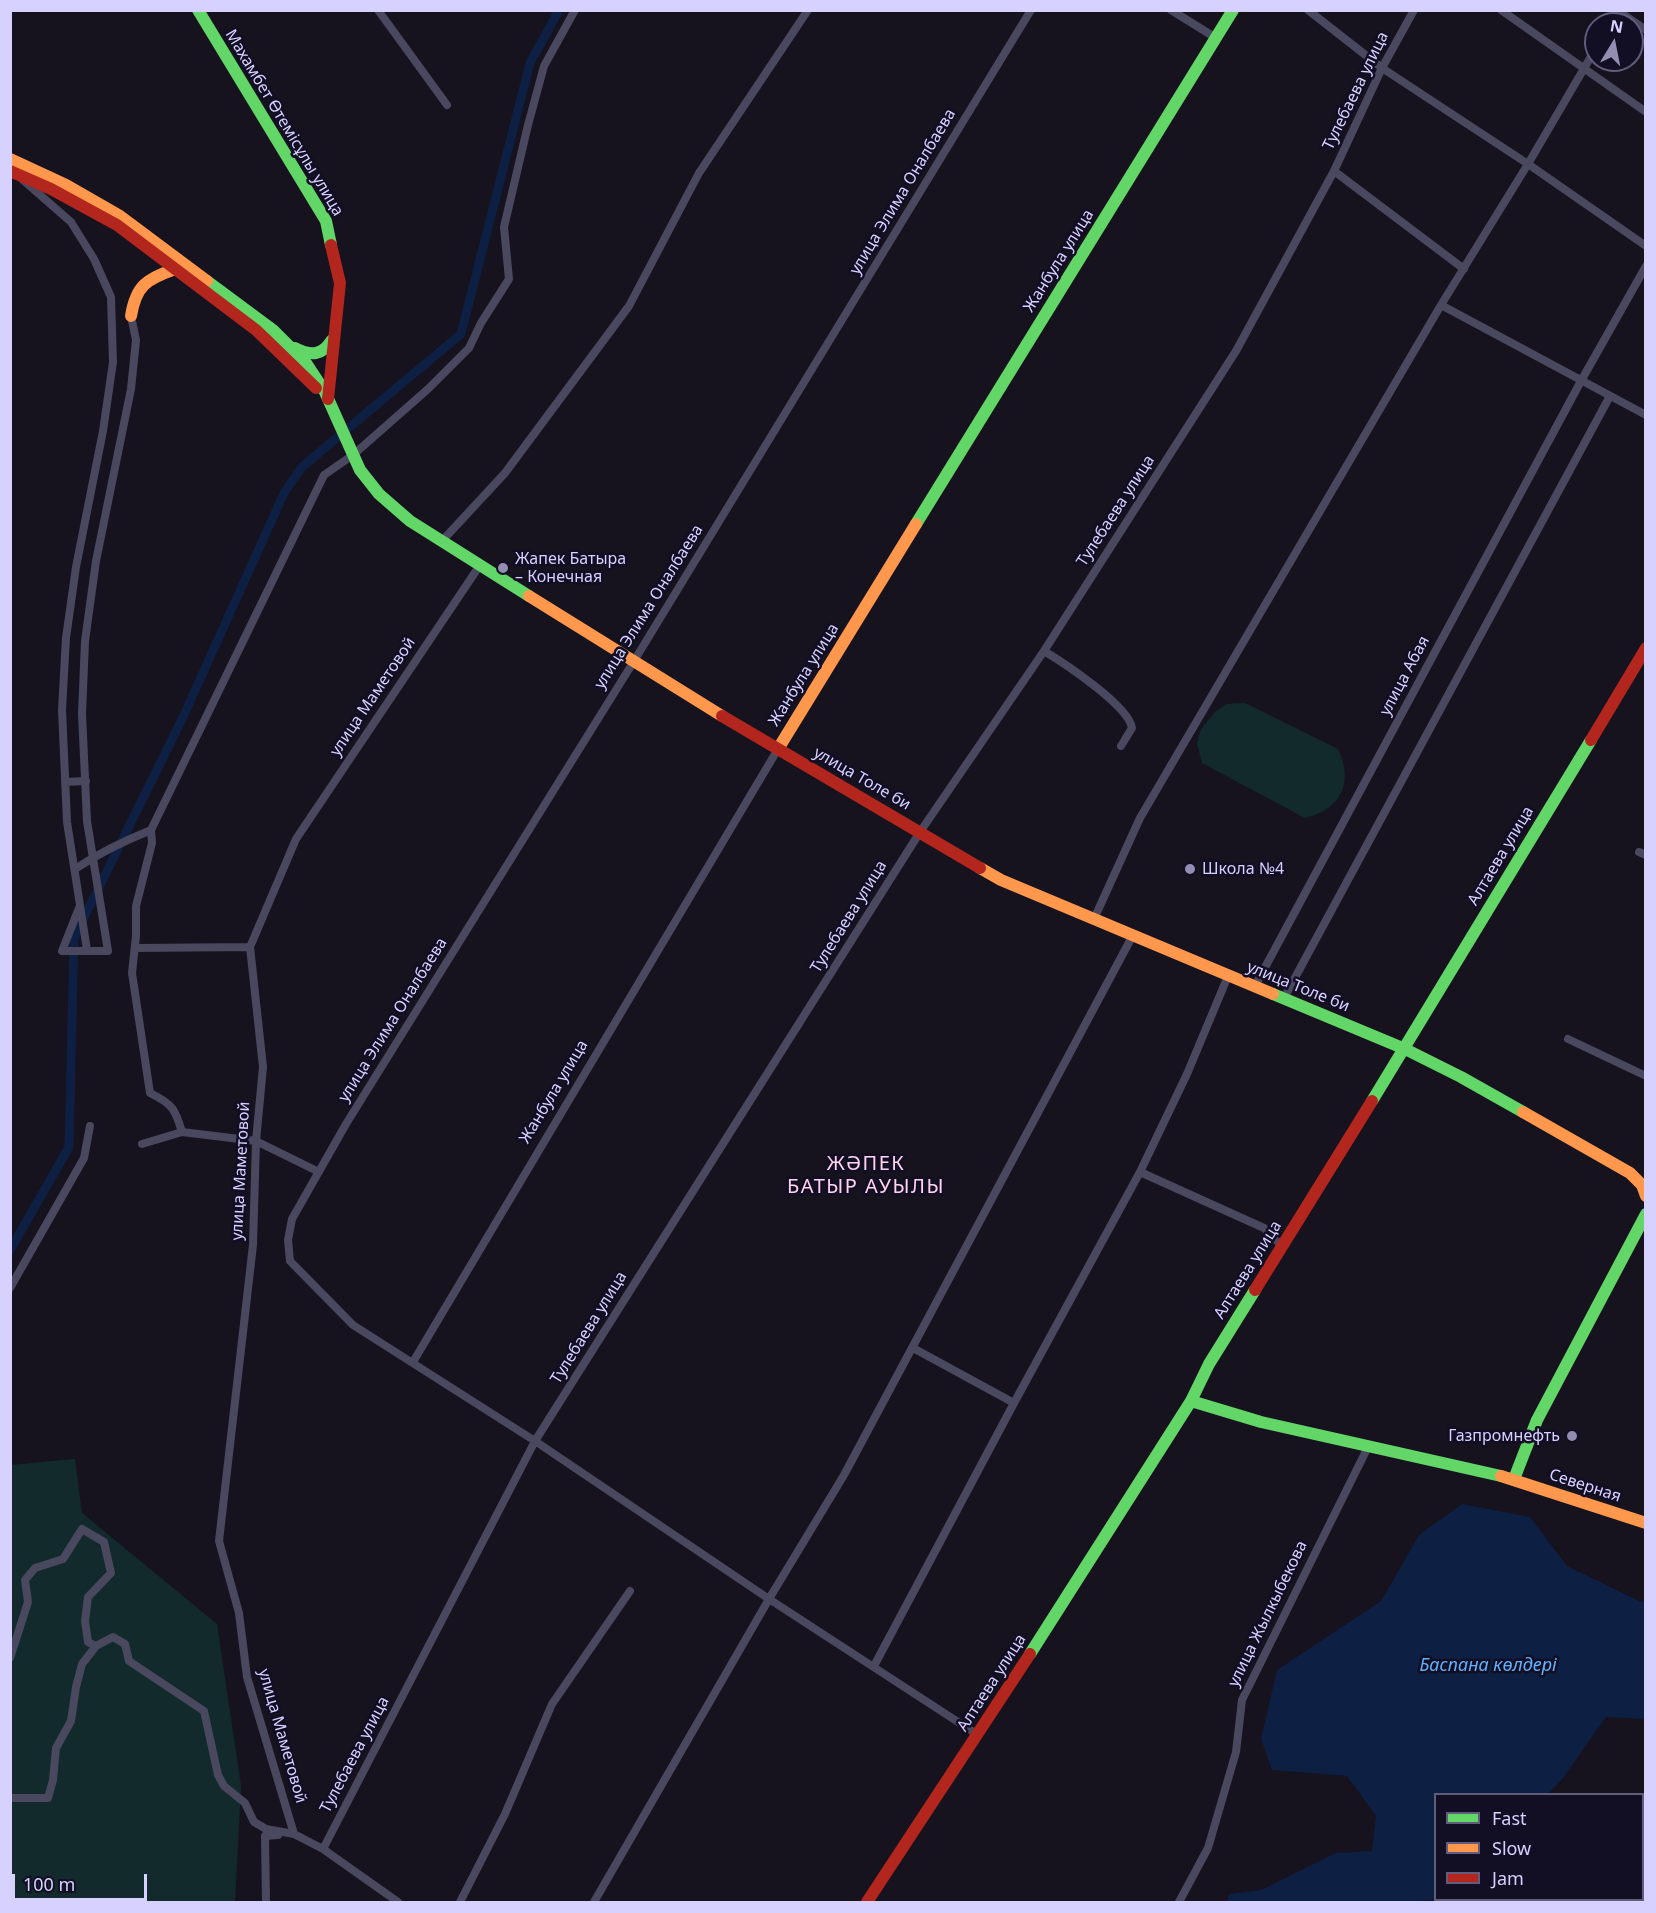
<!DOCTYPE html>
<meta charset="utf-8">
<style>
body{margin:0}
#map{position:relative;width:1656px;height:1913px;overflow:hidden;background:#16131f;font-family:"Noto Sans",sans-serif}
canvas{display:block}
.frame{position:absolute;inset:0;border:12px solid #d7d1ff;pointer-events:none}
.legend{position:absolute;left:1434px;top:1793px;width:210px;height:108px;box-sizing:border-box;background:#120e24;border:2px solid #615c7c;margin:0;padding:8px 10px;list-style:none;font-size:18px;color:#d7d1ff}
.legend li{display:flex;align-items:center;gap:12px;height:30px}
.legend b{width:30px;border:2px solid #615c7c}
.north{position:absolute;left:1584px;top:12px;width:60px;height:60px;box-sizing:border-box;background:#120e24;border:2px solid #615c7c;border-radius:50%;rotate:10deg;font-size:16px;font-weight:700;line-height:24px;text-align:center;color:#d7d1ff}
.north::after{content:'';display:block;margin:auto;width:21px;height:27px;background:#938eb1;clip-path:polygon(50% 0,100% 100%,50% 72%,0 100%)}
.scale{position:absolute;left:12px;top:1874px;width:135px;height:27px;box-sizing:border-box;border:3px solid #d7d1ff;border-top:0;padding-left:8px;font-size:18px;line-height:21px;white-space:nowrap;color:#d7d1ff;-webkit-text-stroke:4px #120e24;paint-order:stroke}
</style>
<div id="map">
<canvas width="1656" height="1913"></canvas>
<div class="frame"></div>
<ul class="legend">
<li><b style="height:8px;background:#63d668"></b>Fast</li>
<li><b style="height:8px;background:#ff974d"></b>Slow</li>
<li><b style="height:8px;background:#b3261e"></b>Jam</li>
</ul>
<div class="north">N</div>
<div class="scale">100 m</div>
</div>
<script>
const ctx = document.querySelector('canvas').getContext('2d');
ctx.lineJoin = 'round';
function fill(path, color) {
  ctx.fillStyle = color;
  ctx.fill(path, 'evenodd');
}
function strokePath(path, color, width, dash) {
  ctx.strokeStyle = color;
  ctx.lineWidth = width;
  ctx.lineCap = dash ? 'butt' : 'round';
  ctx.setLineDash(dash || []);
  ctx.stroke(path);
}
function write(font, color, halo, rows, align = 'center') {
  ctx.font = font + ' "Noto Sans",sans-serif';
  ctx.lineWidth = 5;
  ctx.setLineDash([]);
  ctx.textBaseline = 'middle';
  ctx.strokeStyle = halo;
  ctx.fillStyle = color;
  for (const [text, x, y, turn = 0] of rows) {
    ctx.save();
    ctx.translate(x, y);
    ctx.rotate((+turn || 0) * Math.PI / 180);
    ctx.textAlign = isNaN(turn) ? turn : align;
    if (halo) ctx.strokeText(text, 0, 0);
    ctx.fillText(text, 0, 0);
    ctx.restore();
  }
}
fill(new Path2D(`
 M1245,703L1338,749C1354,782 1341,810 1305,818L1202,763L1197,743L1201,729L1214,713L1226,704Z
 M75,1459L82,1513L217,1624L241,1786L235,1902H11L10,1465Z`), '#122a2b');
fill(new Path2D(`
 M1462,1504L1530,1517L1567,1566L1641,1602L1645,1600V1719L1606,1717L1563,1778L1548,1794H1436V1900H1441L1390,1902H1227L1229,1894L1261,1890L1336,1853L1372,1851L1376,1816L1347,1776L1272,1770L1261,1739L1277,1670L1381,1601L1419,1535Z`), '#0d1f42');
strokePath(new Path2D(`
 M10,1250L69,1147L74,938L183,717L285,491L302,467L461,334L530,63L559,10`), '#0d1f42', 9);
strokePath(new Path2D(`
 M378,10L447,105
 M1171,10L1216,38
 M1308,10L1382,68L1528,164L1646,246
 M1501,10L1646,112
 M1617,10L1646,30
 M1610,24L1618,11
 M1334,171L1464,269
 M23,180L71,222L94,259L111,297L113,362L103,431L76,567L66,638L62,710L67,822L87,950
 M1441,305L1646,415
 M442,541L505,473L629,306L699,173L808,10
 M1044,651C1064,663 1129,706 1132,728L1121,746
 M65,782L86,781
 M151,830L152,843L136,906V936L132,973L150,1093C172,1104 175,1108 182,1132
 M1639,852L1646,855
 M75,869C99,853 124,841 151,830L324,475L353,455L428,389L469,348L481,323L509,279L504,227L528,125L544,66L575,10
 M79,908L62,951H108L87,821L82,714L85,641L96,561L131,389L136,340L131,316
 M1094,919L1140,818L1441,305L1528,164L1596,48
 M135,948L250,947
 M1255,986L1581,381L1646,266
 M1284,998L1610,396
 M1568,1039L1646,1076
 M142,1144L182,1132L256,1141L319,1172
 M1140,1172L1264,1228L1282,1246
 M10,1288L84,1158L90,1126
 M913,1348L1014,1403
 M413,1362L778,749
 M96,1646L113,1637L125,1644L129,1661L204,1711L218,1775L224,1786L245,1803L254,1822L266,1829L294,1834L323,1849L398,1902
 M10,1658L28,1602L25,1580L35,1568L63,1559L82,1529L104,1542L111,1573L88,1597L85,1621L88,1642L96,1646L82,1664L76,1687L71,1721L56,1748L53,1780L48,1798H10
 M874,1666L1014,1403L1140,1172L1187,1074L1228,976
 M978,1735L769,1599L535,1441L353,1325L290,1261L288,1240L292,1219L346,1124L634,661L1031,10
 M294,1834L247,1677L239,1613L219,1541L253,1245L256,1141L263,1067L250,947L296,839L480,565
 M323,1849L535,1441L920,832L1044,651L1236,351L1334,171L1382,68L1414,10
 M266,1902L265,1836L278,1835
 M460,1902L505,1814L552,1704L630,1591
 M594,1902L769,1599L844,1475L1133,935
 M1179,1902L1208,1848L1236,1752L1242,1700L1368,1447`), '#49485f', 8);
strokePath(new Path2D(`
 M198,10L326,221L331,245
 M207,281L273,330L306,363L325,392L360,470L379,494L410,521L529,596
 M295,348C311,356 322,356 332,340
 M916,524L1233,10
 M1273,994L1405,1049L1461,1077L1523,1112
 M1372,1101L1591,740
 M1191,1401L1261,1422L1501,1476
 M1514,1479L1537,1420L1646,1214
 M1030,1654L1191,1401L1209,1364L1255,1290`), '#63d668', 12);
strokePath(new Path2D(`
 M10,159L66,185L120,216L207,281
 M131,316C136,285 147,279 175,269
 M529,596L722,716
 M778,749L916,524
 M980,868L1001,880L1273,994
 M1523,1112L1630,1173L1642,1185L1646,1196
 M1501,1476L1646,1523`), '#ff974d', 12);
strokePath(new Path2D(`
 M10,171L51,189L117,225L256,330L316,388
 M328,399L340,283L331,245
 M722,716L980,868
 M1591,740L1646,648
 M1255,1290L1372,1101
 M867,1902L1030,1654`), '#b3261e', 12);
for (const [x, y, r, color] of [
 [503,568,6,"#938eb1"],
 [1190,869,6,"#938eb1"],
 [1572,1436,6,"#938eb1"]
]) {
  const dot = new Path2D();
  dot.arc(x, y, r, 0, 2 * Math.PI);
  ctx.fillStyle = color;
  ctx.fill(dot);
  strokePath(dot, '#120e24', 2);
}
write('16px', '#d7d1ff', '#120e24', [
 ["Тулебаева улица",1356,91,-64],
 ["Махамбет Өтемісұлы улица",284,123,59],
 ["улица Элима Оналбаева",903,192,-59],
 ["Жанбула улица",1059,261,-58],
 ["Тулебаева улица",1116,511,-57],
 ["улица Элима Оналбаева",649,607,-58],
 ["Жанбула улица",804,675,-58],
 ["улица Абая",1405,676,-62],
 ["улица Маметовой",373,697,-56],
 ["улица Толе би",862,779,30],
 ["Алтаева улица",1501,856,-59],
 ["Тулебаева улица",849,917,-58],
 ["улица Толе би",1298,987,22],
 ["улица Элима Оналбаева",393,1020,-58],
 ["Жанбула улица",554,1092,-59],
 ["улица Маметовой",241,1171,-87],
 ["Алтаева улица",1248,1270,-58],
 ["Тулебаева улица",589,1328,-58],
 ["Северная",1585,1486,18],
 ["улица Жылкыбекова",1268,1614,-64],
 ["Алтаева улица",992,1683,-57],
 ["улица Маметовой",282,1736,74],
 ["Тулебаева улица",355,1755,-62]
]);
write('16px', '#d7d1ff', '#120e24', [
 ["Жапек Батыра",515,559],
 ["– Конечная",515,577],
 ["Школа №4",1202,869],
 ["Газпромнефть",1560,1436,"right"]
], 'left');
write('italic 18px', '#60b2fe', '#120e24', [
 ["Баспана көлдері",1488,1666]
]);
ctx.letterSpacing = '1.5px';
write('20px', '#ffd3ee', '#120e24', [
 ["ЖӘПЕК",866,1164],
 ["БАТЫР АУЫЛЫ",866,1187]
]);
ctx.letterSpacing = '0px';
</script>
